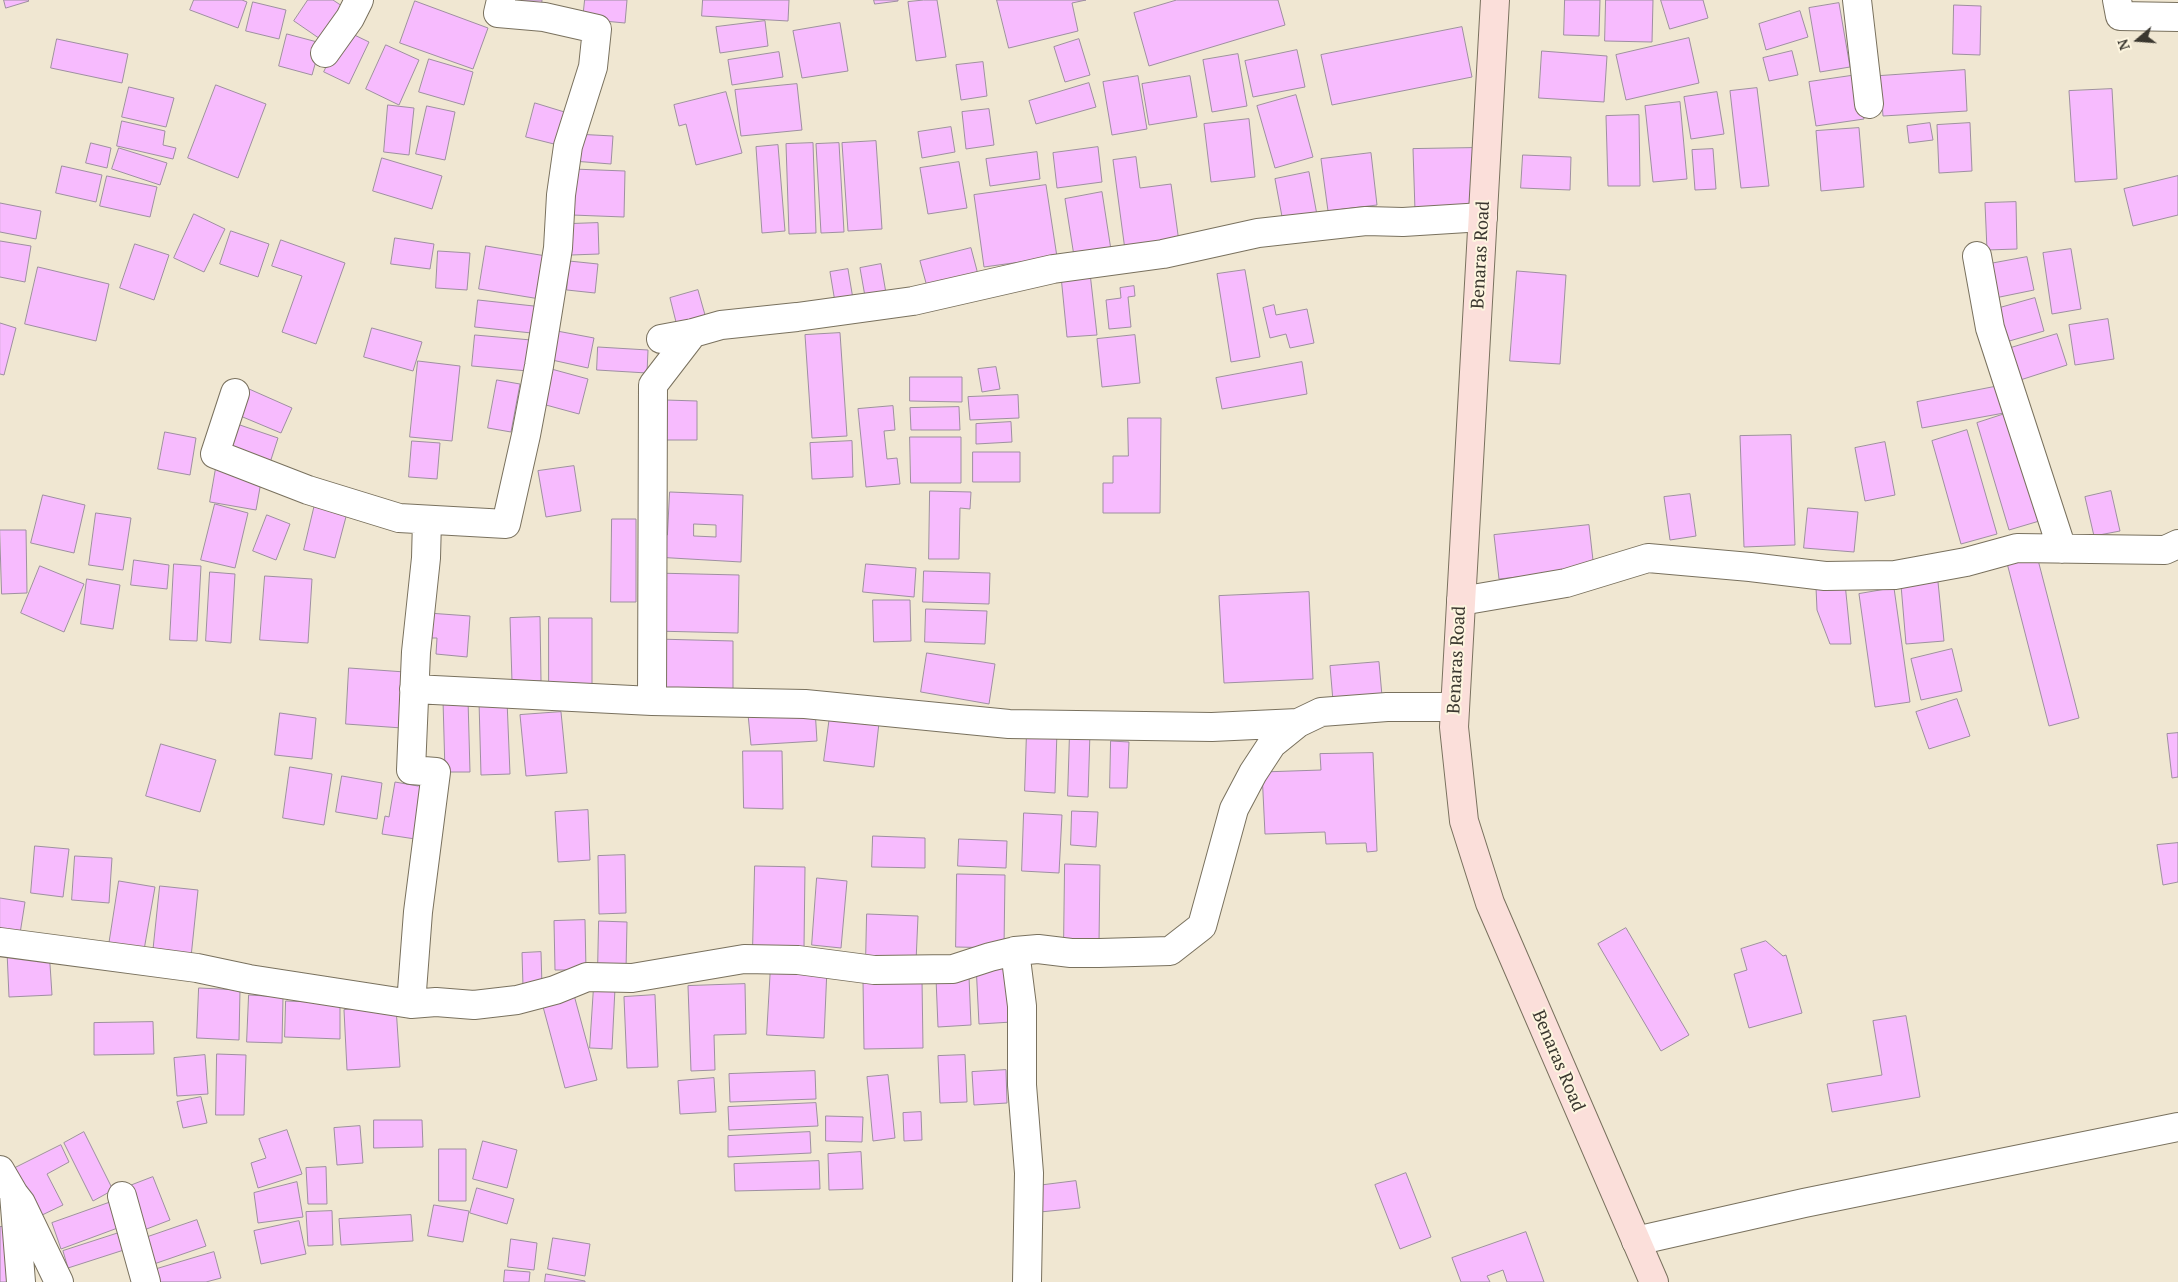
<!DOCTYPE html>
<style>
body{margin:0}
#map{position:relative;width:2178px;height:1282px;overflow:hidden;background:#f0e7d2;font-family:"PT Serif",serif}
canvas{display:block}
.north{position:absolute;left:2113px;top:15px;width:50px;height:50px;-webkit-text-stroke:4px #fdf5df;paint-order:stroke;rotate:252deg;font-size:14px;font-weight:700;line-height:20px;text-align:center;color:#3a372f}
.north::after{content:'';display:block;margin:auto;width:18px;height:22px;background:#3a372f;clip-path:polygon(50% 0,100% 100%,50% 72%,0 100%)}
</style>
<div id="map">
<canvas width="2178" height="1282"></canvas>
<div class="north">N</div>
</div>
<script>
const ctx = document.querySelector('canvas').getContext('2d');
ctx.lineJoin = 'round';
function fill(path, color) {
  ctx.fillStyle = color;
  ctx.fill(path, 'evenodd');
}
function strokePath(path, color, width, dash) {
  ctx.strokeStyle = color;
  ctx.lineWidth = width;
  ctx.lineCap = dash ? 'butt' : 'round';
  ctx.setLineDash(dash || []);
  ctx.stroke(path);
}
function write(font, color, halo, rows, align = 'center') {
  ctx.font = font + ' "PT Serif",serif';
  ctx.lineWidth = 4;
  ctx.setLineDash([]);
  ctx.textBaseline = 'middle';
  ctx.strokeStyle = halo;
  ctx.fillStyle = color;
  for (const [text, x, y, turn = 0] of rows) {
    ctx.save();
    ctx.translate(x, y);
    ctx.rotate((+turn || 0) * Math.PI / 180);
    ctx.textAlign = isNaN(turn) ? turn : align;
    if (halo) ctx.strokeText(text, 0, 0);
    ctx.fillText(text, 0, 0);
    ctx.restore();
  }
}
const building = new Path2D(`
 M4,0H28L29,1L6,8Z
 M194,0H242L247,2L238,28L190,10Z
 M308,0H333L348,10L326,43L294,21Z
 M511,0H542L541,11Z
 M585,0H627L625,23L583,19Z
 M703,0H789L788,21L702,16Z
 M874,0H898V1L875,4Z
 M924,0H937L946,57L916,61L908,2Z
 M997,0H1086L1072,3L1078,31L1009,48Z
 M1177,0H1278L1285,25L1149,66L1134,13Z
 M1565,0H1600L1599,36L1564,35Z
 M1606,0H1653L1652,42L1605,41Z
 M1661,0H1703L1708,18L1670,29Z
 M415,1L488,28L473,69L400,43Z
 M253,2L286,10L279,39L246,31Z
 M1839,3L1850,67L1820,72L1809,8Z
 M1954,5L1981,6L1980,55L1953,54Z
 M1800,11L1808,37L1766,50L1759,24Z
 M765,21L768,46L720,53L716,27Z
 M840,23L848,71L802,78L793,31Z
 M1462,27L1472,77L1332,105L1321,55Z
 M344,30L369,42L349,84L324,72Z
 M287,34L321,43L312,75L279,66Z
 M1689,38L1699,83L1626,100L1616,55Z
 M57,39L128,54L122,83L51,68Z
 M1079,39L1090,75L1065,82L1054,47Z
 M386,45L419,60L399,105L366,89Z
 M1297,50L1305,87L1253,97L1245,61Z
 M1542,51L1607,56L1604,102L1539,98Z
 M1792,51L1798,75L1769,81L1763,58Z
 M779,52L783,77L732,85L728,60Z
 M1238,54L1247,106L1212,112L1203,60Z
 M429,59L473,72L464,105L419,92Z
 M983,62L987,96L961,100L956,65Z
 M1965,70L1967,111L1883,116L1880,76Z
 M1857,75L1864,119L1816,126L1809,82Z
 M1138,76L1147,129L1112,135L1103,82Z
 M1190,76L1197,117L1149,125L1142,84Z
 M1089,83L1096,107L1036,124L1029,101Z
 M797,84L802,130L741,136L735,90Z
 M216,85L266,104L238,178L188,158Z
 M129,87L174,98L166,127L122,117Z
 M1757,88L1769,186L1741,188L1730,91Z
 M2112,89L2117,179L2075,182L2069,91Z
 M726,92L742,153L696,165L686,124L679,126L674,105Z
 M1717,92L1724,134L1691,139L1684,97Z
 M1296,95L1313,157L1275,168L1257,106Z
 M1680,102L1687,179L1653,182L1645,106Z
 M535,103L571,114L562,146L526,137Z
 M388,105L414,108L409,155L384,152Z
 M427,106L455,112L445,160L416,154Z
 M989,109L994,145L966,149L962,112Z
 M1639,115L1640,186H1608L1606,116Z
 M1249,119L1255,177L1211,182L1204,124Z
 M122,121L165,131L163,145L176,148L173,159L117,146Z
 M1930,123L1933,140L1909,143L1907,126Z
 M1970,123L1972,171L1939,173L1937,125Z
 M951,127L955,152L922,158L918,132Z
 M1859,128L1864,187L1821,191L1816,131Z
 M575,134L613,136L611,164L573,161Z
 M876,141L882,229L848,231L842,143Z
 M91,143L111,148L107,168L86,163Z
 M813,143L816,233L789,234L786,144Z
 M839,143L844,232L821,233L816,144Z
 M778,145L785,231L762,233L756,147Z
 M1098,147L1102,182L1057,188L1053,153Z
 M119,148L167,163L160,185L112,169Z
 M1473,148L1476,210L1415,211L1413,149Z
 M1713,149L1716,189L1695,190L1692,150Z
 M1037,152L1040,179L990,186L986,159Z
 M1371,153L1377,205L1328,211L1321,159Z
 M1523,155L1571,157L1570,190L1521,188Z
 M1136,157L1140,188L1171,184L1179,242L1125,250L1113,160Z
 M382,158L442,176L432,209L373,191Z
 M959,162L967,208L928,214L920,168Z
 M62,166L102,175L96,202L56,193Z
 M573,169L625,171L624,217L572,215Z
 M1309,172L1317,215L1283,222L1275,179Z
 M107,176L157,187L150,217L100,206Z
 M2178,176V215L2133,226L2124,189Z
 M1046,185L1057,257L984,267L974,195Z
 M1102,192L1111,250L1074,256L1065,199Z
 M2016,202L2017,249L1987,250L1985,203Z
 M0,203L41,211L36,239L0,232Z
 M194,214L225,229L204,272L174,258Z
 M598,223L599,254L571,255L569,224Z
 M231,231L269,244L258,277L220,264Z
 M395,238L434,244L430,269L391,264Z
 M281,240L345,263L316,344L282,332L302,276L272,266Z
 M0,241L31,246L25,282L0,277Z
 M135,244L169,255L154,300L120,288Z
 M486,246L552,257L546,300L479,289Z
 M971,248L980,282L929,294L920,261Z
 M2071,249L2081,309L2052,314L2043,253Z
 M438,251L470,253L467,290L436,288Z
 M2027,257L2034,290L1990,299L1984,265Z
 M569,261L598,264L595,293L567,290Z
 M881,264L887,299L866,302L860,268Z
 M38,267L109,284L96,341L25,324Z
 M848,269L853,299L835,302L830,272Z
 M1245,270L1260,357L1231,362L1217,274Z
 M1517,271L1566,275L1560,364L1510,361Z
 M1090,273L1097,335L1067,337L1061,276Z
 M1134,286L1135,296L1128,297L1131,327L1109,329L1106,300L1121,298L1120,288Z
 M698,290L707,322L678,330L670,298Z
 M2035,298L2044,331L1999,344L1989,311Z
 M478,300L543,307L541,334L475,327Z
 M1274,305L1276,315L1307,309L1314,343L1290,348L1286,334L1270,338L1263,308Z
 M2108,319L2114,359L2075,365L2069,325Z
 M0,323L16,328L4,375L0,374Z
 M372,328L422,342L413,371L364,357Z
 M557,331L594,338L588,368L552,360Z
 M840,333L847,436L812,438L805,335Z
 M2057,334L2067,365L2014,382L2004,350Z
 M475,335L531,340L528,371L472,366Z
 M1135,335L1140,383L1102,387L1097,339Z
 M598,347L648,350L647,373L597,370Z
 M418,361L460,366L452,441L410,437Z
 M1302,362L1307,394L1222,409L1216,378Z
 M544,367L588,379L579,414L535,402Z
 M996,367L1000,389L982,392L978,369Z
 M910,377H962V402L910,401Z
 M497,380L520,384L511,432L488,428Z
 M1999,386L2004,413L1922,428L1917,402Z
 M249,389L292,408L281,433L238,415Z
 M1018,395L1019,418L970,420L968,397Z
 M666,400L697,401V440H666Z
 M893,406L895,430L884,431L887,459L897,458L900,484L866,487L858,409Z
 M959,407L960,430H911L910,408Z
 M2014,411L2046,519L2009,530L1977,423Z
 M1128,418H1161L1160,513H1103V483H1113V456H1128Z
 M1011,422L1012,442L976,444V424Z
 M234,423L278,438L267,472L223,456Z
 M1967,430L1997,534L1961,544L1932,441Z
 M165,432L196,438L190,475L158,469Z
 M1791,435L1795,545L1744,547L1740,436Z
 M910,437H961V483H911Z
 M412,441L440,443L437,479L409,477Z
 M852,441L853,477L812,479L810,443Z
 M1885,442L1895,495L1865,501L1855,448Z
 M973,452H1020V482H973Z
 M574,466L581,511L546,517L538,471Z
 M216,468L262,476L256,510L210,502Z
 M930,491L971,492L970,509L960,508L959,559H929Z
 M2111,491L2120,531L2094,536L2085,497Z
 M670,492L743,495L741,562L655,557L656,535H667ZM694,524L716,525V537L694,536Z
 M1690,494L1696,536L1670,540L1664,497Z
 M43,495L85,505L74,553L31,543Z
 M215,504L248,513L235,568L201,560Z
 M315,504L347,513L335,558L304,550Z
 M1808,508L1858,512L1854,552L1804,548Z
 M96,513L131,518L123,570L89,565Z
 M267,515L290,524L276,560L253,551Z
 M612,519H636V602H611Z
 M1589,525L1594,569L1499,579L1494,535Z
 M0,530H26L27,593L2,594Z
 M2037,556L2079,718L2049,726L2007,563Z
 M134,560L169,565L167,589L131,585Z
 M174,564L201,566L197,641L170,640Z
 M866,564L916,568L914,597L863,592Z
 M40,566L84,584L64,632L21,613Z
 M924,571L990,573L989,604L923,602Z
 M210,572L235,574L231,643L206,641Z
 M654,573L739,575L738,633L653,631Z
 M265,576L312,579L308,643L260,640Z
 M87,579L120,585L113,629L81,624Z
 M1938,582L1944,641L1906,644L1901,585Z
 M1845,583L1851,644H1830L1817,610L1816,587Z
 M1894,588L1910,702L1875,707L1859,594Z
 M1309,592L1313,679L1224,683L1219,596Z
 M873,600H910L911,641L874,642Z
 M926,609L987,611L985,644L925,642Z
 M428,613L470,616L467,657L436,654L437,638H426Z
 M540,617L541,681L512,682L510,618Z
 M549,618H592V685H549Z
 M656,639L733,641V691L654,690Z
 M1952,649L1962,691L1921,700L1911,659Z
 M927,653L995,664L989,704L921,692Z
 M1379,662L1382,696L1333,701L1330,666Z
 M349,668L405,672L402,728L346,724Z
 M468,699L470,772H445L443,700Z
 M1957,699L1970,736L1929,749L1916,712Z
 M507,700L510,774L481,775L479,701Z
 M831,708L880,714L874,767L824,761Z
 M815,709L817,741L751,745L748,714Z
 M561,712L567,773L526,776L520,715Z
 M280,713L316,718L312,759L275,755Z
 M1027,730L1057,731L1055,793L1025,791Z
 M1070,731L1090,732L1088,797L1068,796Z
 M2178,733V777L2172,778L2167,734Z
 M1111,741L1129,742L1127,788H1110Z
 M161,744L216,760L200,812L146,796Z
 M743,751H782L783,809L744,808Z
 M1373,753L1377,851L1367,852L1366,843L1326,844L1325,832L1265,834L1262,772L1321,770L1320,754Z
 M290,767L332,774L324,825L283,818Z
 M419,775L431,776L422,840L382,834L385,816L389,817L395,782L418,786Z
 M342,776L382,783L377,819L336,812Z
 M588,810L590,860L558,862L555,812Z
 M1072,811L1098,812L1096,847L1071,845Z
 M1024,813L1062,815L1059,873L1022,871Z
 M873,836L925,838V868L872,867Z
 M959,839L1007,841L1006,868L958,866Z
 M2178,843V882L2163,885L2157,845Z
 M35,846L69,849L63,897L31,893Z
 M625,855L626,913L599,914L598,856Z
 M75,856L112,858L109,903L72,900Z
 M1065,864L1100,865L1099,943L1064,942Z
 M755,866L805,867L804,948L753,947Z
 M957,874L1005,875L1004,948L956,947Z
 M817,878L847,881L841,948L812,945Z
 M119,881L155,887L144,950L109,945Z
 M160,886L198,890L191,957L153,953Z
 M0,898L25,902L19,940L0,937Z
 M867,914L918,916L916,962L866,960Z
 M585,920L586,970H555L554,921Z
 M599,921L627,922L626,970L598,969Z
 M1626,928L1689,1035L1661,1051L1598,944Z
 M1766,941L1783,956L1786,955L1802,1013L1749,1028L1734,974L1747,970L1741,949Z
 M49,949L52,995L9,997L7,951Z
 M541,952L542,987H523L522,953Z
 M1009,963L1012,1022L979,1024L976,964Z
 M771,965L827,968L824,1038L767,1035Z
 M969,976L971,1025L938,1027L936,978Z
 M922,979L923,1048L864,1049L863,980Z
 M745,984L746,1034L714,1035L715,1070L691,1071L688,986Z
 M594,986L615,988L612,1049L590,1048Z
 M199,988L240,990L239,1040L197,1038Z
 M249,995L283,997L282,1043L247,1042Z
 M574,995L597,1080L565,1088L542,1003Z
 M655,995L658,1067L627,1068L624,997Z
 M286,1001L340,1003V1039L285,1037Z
 M396,1007L400,1067L347,1070L344,1010Z
 M1906,1016L1920,1097L1832,1112L1827,1084L1882,1075L1873,1021Z
 M153,1022L154,1054L94,1055V1023Z
 M217,1054L246,1055L244,1115H216Z
 M205,1055L208,1094L177,1096L174,1058Z
 M965,1055L967,1102L940,1103L938,1056Z
 M1006,1070L1007,1103L974,1105L972,1072Z
 M815,1071L816,1099L730,1102L729,1074Z
 M888,1075L895,1138L873,1141L867,1077Z
 M714,1078L716,1112L680,1114L678,1081Z
 M201,1097L207,1123L183,1128L177,1102Z
 M816,1103L818,1126L729,1130L728,1107Z
 M921,1112L922,1140L904,1141L903,1113Z
 M826,1116L863,1117L862,1142L826,1141Z
 M374,1120H422L423,1147L374,1148Z
 M360,1126L363,1163L337,1165L334,1128Z
 M287,1130L302,1174L258,1188L251,1163L266,1158L259,1139Z
 M84,1132L113,1190L93,1201L64,1143Z
 M810,1132L811,1153L728,1157V1136Z
 M483,1141L517,1150L507,1188L473,1179Z
 M61,1145L69,1162L47,1174L63,1205L40,1216L15,1168Z
 M439,1149H466V1201H439Z
 M861,1152L863,1189L829,1190L828,1154Z
 M819,1161L820,1189L735,1191L734,1164Z
 M326,1167L327,1204H308L306,1168Z
 M1406,1173L1431,1237L1400,1249L1375,1185Z
 M153,1177L170,1220L144,1230L127,1187Z
 M1076,1181L1080,1208L1040,1212L1036,1186Z
 M297,1182L303,1217L258,1223L254,1193Z
 M477,1188L514,1199L507,1224L470,1213Z
 M114,1201L123,1226L61,1249L52,1223Z
 M434,1205L469,1211L463,1242L428,1236Z
 M332,1211L333,1245L308,1246L306,1212Z
 M411,1215L413,1241L341,1245L339,1219Z
 M197,1220L206,1246L151,1265L142,1239Z
 M299,1221L306,1254L261,1264L254,1231Z
 M8,1226V1282H0V1227Z
 M125,1231L130,1248L68,1268L63,1251Z
 M1526,1232L1544,1282H1507L1503,1270L1487,1276L1490,1282H1461L1452,1258Z
 M553,1238L590,1244L585,1276L548,1269Z
 M511,1239L537,1243L534,1270L508,1267Z
 M214,1252L221,1278L206,1282H153L150,1271Z
 M505,1270L530,1272L529,1282H504Z
 M546,1274L585,1281V1282H545Z`);
fill(building, '#f7bbfe');
strokePath(building, '#9e8fa0', 1);
const minor = new Path2D(`
 M1857,0L1869,104
 M2117,0L2120,16L2178,17
 M325,53L350,18L359,0
 M1977,256L1990,328L2062,549
 M661,339L693,333L721,325L797,317L913,301L1053,269L1163,254L1258,233L1366,221L1403,222L1483,217
 M235,393L215,454L308,490L399,518L506,524L526,435L539,366L558,248L561,195L568,146L593,67L597,29L544,17L498,13L501,0
 M427,520L426,558L416,652L411,770L436,772L418,912L411,1004L436,1002L474,1005L517,1000L555,990L587,977L632,978L744,959L798,960L874,970L953,969L990,957L1015,951L1038,949L1071,953H1099L1170,951L1202,926L1234,809L1253,773L1272,744L1298,723L1321,712L1387,707H1455
 M1461,601L1566,583L1648,558L1750,567L1825,576L1895,575L1966,562L2017,548L2165,550L2178,544
 M414,689L652,701L805,704L1009,724L1212,727L1298,723
 M652,701L653,385L693,333
 M0,942L197,968L249,979L411,1004
 M1015,951L1022,1006V1085L1029,1173L1027,1282
 M0,1170L14,1194
 M122,1196L146,1282
 M1636,1241L1804,1203L2178,1127
 M21,1282L14,1194L21,1203L59,1282`);
const secondary = new Path2D(`
 M1495,0L1454,727L1464,821L1490,903L1654,1282`);
strokePath(minor, '#79715e', 30);
strokePath(secondary, '#79715e', 30);
strokePath(minor, '#fff', 28);
strokePath(secondary, '#fbdfda', 28);
write('18px', '#3a372f', '#fdf5df', [
 ["Benaras Road",1481,255,-87],
 ["Benaras Road",1457,660,-87],
 ["Benaras Road",1558,1061,67]
]);
</script>
